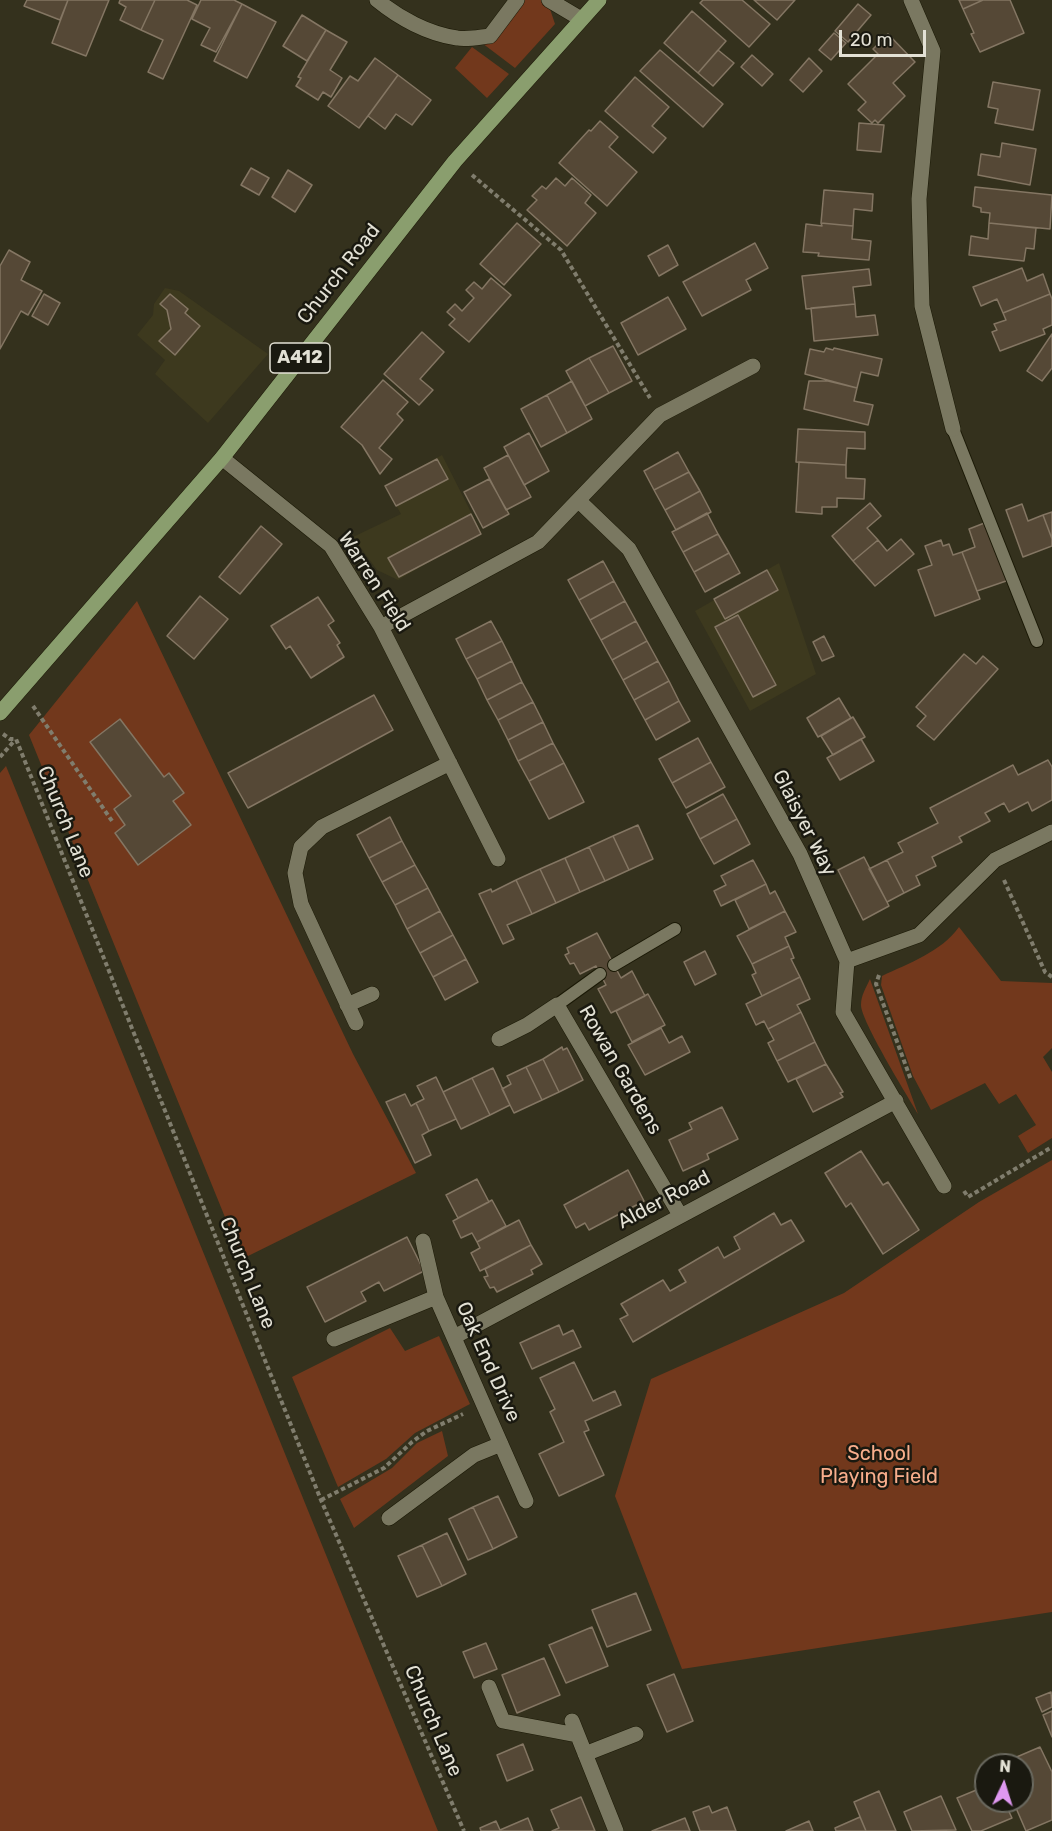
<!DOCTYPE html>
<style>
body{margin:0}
#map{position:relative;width:1052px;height:1831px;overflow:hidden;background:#34311d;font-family:Rubik,sans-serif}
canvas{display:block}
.north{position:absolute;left:974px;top:1753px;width:60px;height:60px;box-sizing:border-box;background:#1a1910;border:2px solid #6a695f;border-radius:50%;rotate:4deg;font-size:16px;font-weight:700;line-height:24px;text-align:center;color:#e3e1d5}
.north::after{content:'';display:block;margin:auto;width:21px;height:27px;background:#df98f1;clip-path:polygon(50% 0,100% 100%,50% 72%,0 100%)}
.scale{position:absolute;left:839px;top:30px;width:87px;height:27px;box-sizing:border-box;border:3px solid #e3e1d5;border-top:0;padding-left:8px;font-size:18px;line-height:21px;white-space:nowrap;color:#e3e1d5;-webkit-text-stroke:4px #1a1910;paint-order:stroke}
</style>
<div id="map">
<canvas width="1052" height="1831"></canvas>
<div class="north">N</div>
<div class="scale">20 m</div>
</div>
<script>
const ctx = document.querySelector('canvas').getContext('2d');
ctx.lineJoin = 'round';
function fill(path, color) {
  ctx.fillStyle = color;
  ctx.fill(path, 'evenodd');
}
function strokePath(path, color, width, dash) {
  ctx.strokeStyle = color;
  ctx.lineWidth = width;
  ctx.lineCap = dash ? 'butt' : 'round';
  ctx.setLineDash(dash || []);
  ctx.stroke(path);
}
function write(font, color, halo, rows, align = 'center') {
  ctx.font = font + ' Rubik,sans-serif';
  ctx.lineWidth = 5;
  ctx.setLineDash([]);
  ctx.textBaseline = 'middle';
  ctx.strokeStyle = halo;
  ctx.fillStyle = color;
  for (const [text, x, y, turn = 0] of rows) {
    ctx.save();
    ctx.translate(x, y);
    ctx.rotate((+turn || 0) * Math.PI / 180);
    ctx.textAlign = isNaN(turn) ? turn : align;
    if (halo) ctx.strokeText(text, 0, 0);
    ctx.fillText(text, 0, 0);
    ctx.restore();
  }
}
fill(new Path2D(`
 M165,288L179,291L268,354L208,423L155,374L165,360L137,335L153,315L154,304Z
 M442,455L481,532L398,580L377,570L353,537L401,514L385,486Z
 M779,563L816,674L750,711L695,611Z`), '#3d391e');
fill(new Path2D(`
 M514,0H547L555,24L515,68L478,40Z
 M472,47L509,74L487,98L455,68Z
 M137,601L353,1054L416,1173L242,1259L29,735Z
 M6,766L438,1831H0V773Z
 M959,927L1001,981L1052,983V1048L1043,1057L1052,1072V1138L1028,1153L1018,1136L1036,1125L1016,1094L999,1104L985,1083L931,1110L913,1076L881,985L882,976C909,963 941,952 959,927Z
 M870,979L918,1114C907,1095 861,1021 861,1005C861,995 866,988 870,979Z
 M1052,1160V1612L682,1669L615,1496L651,1379L844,1293L979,1202Z
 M390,1328L405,1351L439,1336L470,1404L415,1433L386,1459L338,1487L292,1377Z
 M442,1431L448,1456L354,1528L340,1499L392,1468L417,1443Z`), '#72381c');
const building = new Path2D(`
 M27,0H68L60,20L24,6Z
 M68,0H109L86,56L52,43Z
 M120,0H155L141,30L120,20L126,7L119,3Z
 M155,0H187L197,5L163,79L148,72L163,40L141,30Z
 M201,0H234L242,4L216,52L201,45L210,28L192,19Z
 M703,0H742L770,24L749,47L700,3Z
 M754,0H795L777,20Z
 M959,0H983L963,9Z
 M983,0H1010L1024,33L980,52L971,34L974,33L963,9Z
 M242,4L276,22L247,78L214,61Z
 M858,4L871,15L848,42L835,31Z
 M692,11L726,41L698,73L664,43Z
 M302,15L326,30L307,61L283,46Z
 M326,30L347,42L330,70L342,78L331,97L323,92L318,100L296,86L301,78L298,77Z
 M834,33L846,43L831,60L819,50Z
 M888,34L915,62L893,83L905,96L878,123L875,120L872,123L858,110L866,102L848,84L878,54L873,49Z
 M660,50L723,104L703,127L640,71Z
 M718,50L734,63L713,86L698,73Z
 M752,55L773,74L762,86L741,67Z
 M375,58L398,75L359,128L328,106L350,76L358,81Z
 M809,58L822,71L803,92L790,80Z
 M398,75L431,100L412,125L396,114L385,129L368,116Z
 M635,77L669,107L652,126L666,138L653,153L605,111Z
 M993,82L1040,90L1033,130L995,123L998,109L988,107Z
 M600,121L618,137L609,147L637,172L607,206L559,163L589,130L591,131Z
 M859,123L884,125L881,152L857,150Z
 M1002,143L1036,149L1030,185L978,175L981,154L1000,157Z
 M251,168L269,178L259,195L241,185Z
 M288,170L312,185L295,212L272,197Z
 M556,178L565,186L572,178L591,195L585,203L596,213L567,246L527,210L537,200L532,196L542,186L546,189Z
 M975,187L1052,195L1050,229L989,223L990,213L981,212V208L973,206Z
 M824,190L873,194L872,211L854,209L853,226L821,223Z
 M517,223L541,244L504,285L480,264Z
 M821,223L853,226L852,239L871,241L869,260L818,256L819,253L803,252L806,224L822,226Z
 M989,223L1036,228L1034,249L1026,248L1024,261L969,255L971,236L988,239Z
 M755,243L768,268L746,280L751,290L702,316L683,282Z
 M668,245L678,265L659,276L648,256Z
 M9,250L30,262L21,280L42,291L28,315L21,311L0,349V266Z
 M1022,268L1027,281L1043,274L1050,294L1003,313L997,299L981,306L973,287Z
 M869,269L871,285L853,287L855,304L806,309L802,276Z
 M491,278L511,295L469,342L449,325L455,319L447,312L455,304L462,311L474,298L466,290L474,282L482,289Z
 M44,294L60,303L48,325L32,316Z
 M170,294L188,309L185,313L200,326L175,355L159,341L171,329L167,310L160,304Z
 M1050,294L1052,299V325L1043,329L1045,334L1000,351L992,332L997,330L994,324L1006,320L1003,313Z
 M668,297L686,329L638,355L621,323Z
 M855,304L856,317L875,315L878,335L814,341L811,308Z
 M422,332L444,352L420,379L433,390L419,405L384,374Z
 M1052,334V368L1042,381L1027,371Z
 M613,346L632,381L609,393L589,358Z
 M826,348L833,350L834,348L882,359L878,376L861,372L857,388L805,374L810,349L824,352Z
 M589,358L609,393L585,406L566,371Z
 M383,380L408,402L397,414L403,420L379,448L392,459L380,474L362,445L341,427Z
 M572,381L592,419L567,433L547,395Z
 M809,381H828L857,388L854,401L873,405L868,425L804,409Z
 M547,395L567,433L541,447L521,409Z
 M798,429L865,432V449L847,448L846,465L796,462Z
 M529,433L549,471L524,485L504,447Z
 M678,452L689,472L654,490L644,471Z
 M508,455L531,497L506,510L484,468Z
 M437,459L448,479L396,506L385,486Z
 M799,462L846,465V478L865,479L864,499L837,498V507H822V514L796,512Z
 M689,472L700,491L665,510L654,490Z
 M489,479L509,514L483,528L464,492Z
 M700,491L711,512L676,530L665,510Z
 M870,503L881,516L867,528L878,540L853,561L832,536Z
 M1022,504L1028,521L1043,515L1052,539V546L1023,557L1006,510Z
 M1052,512V539L1043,515Z
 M707,513L718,534L683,552L672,532Z
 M471,514L481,534L399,577L388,558Z
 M987,522L1009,580L977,591L962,552L975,547L969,529Z
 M261,526L282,544L240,594L219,577Z
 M718,534L729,553L694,572L683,552Z
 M901,539L914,554L875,586L853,561L878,540L887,551Z
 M941,540L943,546L949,544L953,555L962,552L980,599L935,616L918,570L932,565L925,546Z
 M729,553L740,573L705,592L694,572Z
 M603,561L614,581L579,600L568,580Z
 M767,570L778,590L725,619L714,599Z
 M614,581L625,601L590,620L579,600Z
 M200,596L228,619L194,659L167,636Z
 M318,597L334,621L328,625L340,643L337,645L344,657L311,678L290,646L286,649L271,626Z
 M625,601L636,621L601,640L590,620Z
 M738,615L776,685L753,697L715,627Z
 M491,621L502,641L466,659L456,639Z
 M636,621L647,641L612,660L601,640Z
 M824,636L834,656L822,661L813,642Z
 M502,641L512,661L477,679L466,659Z
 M647,641L658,661L623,680L612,660Z
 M964,654L976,664L983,656L998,669L934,740L917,726L926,716L916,707Z
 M512,661L522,682L487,700L477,679Z
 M658,661L669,681L634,700L623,680Z
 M669,681L679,701L645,720L634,700Z
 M522,682L533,702L498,720L487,700Z
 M374,695L393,730L248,808L228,773Z
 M839,698L851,718L818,737L807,718Z
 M679,701L690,721L656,740L645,720Z
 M533,702L543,722L508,740L498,720Z
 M853,717L865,737L833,755L821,736Z
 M120,719L164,777L169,773L184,793L173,801L191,825L138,865L115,833L125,825L114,809L131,796L90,742Z
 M543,722L553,743L518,761L508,740Z
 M698,738L711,762L672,783L659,759Z
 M861,739L874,761L840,780L827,758Z
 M553,743L564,763L529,781L518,761Z
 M1048,760L1052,767V800L1032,811L1028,802L1009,812L1004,803L985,813L990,821L959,837L962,842L932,857L936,866L916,876L920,885L904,893L887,860L903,852L898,843L938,823L930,808L1013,765L1018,775Z
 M711,762L725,787L686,808L672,783Z
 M564,763L584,802L549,819L529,781Z
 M723,794L737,819L700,839L687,814Z
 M390,817L402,841L369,858L357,835Z
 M737,819L750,844L714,864L700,839Z
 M638,825L653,859L629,870L613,836Z
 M613,836L629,870L605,881L589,847Z
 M402,841L415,865L382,882L369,858Z
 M589,847L605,881L580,892L565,858Z
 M864,857L889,906L863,920L838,870Z
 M565,858L580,892L556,903L540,869Z
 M753,860L766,884L721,906L714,891L726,885L721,876Z
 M887,860L904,893L887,902L869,869Z
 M415,865L428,888L395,905L382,882Z
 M540,869L556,903L532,914L516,880Z
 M516,880L532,914L507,925L514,939L503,944L479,894L491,889L492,892Z
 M766,884L770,894L775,891L785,911L749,929L735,900Z
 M428,888L440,911L407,929L395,905Z
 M440,911L453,935L420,953L407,929Z
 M785,911L796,932L785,937L789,946L752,964L737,936Z
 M597,933L621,978L632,971L645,996L611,1013L598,989L606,985L596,966L580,974L574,963L570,964L565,955L569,953L567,948Z
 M453,935L466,959L433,977L420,953Z
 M789,946L794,958L791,959L800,977L762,996L752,975L756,973L752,964Z
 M705,951L716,974L695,985L684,962Z
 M466,959L478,982L445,1000L433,977Z
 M800,977L810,999L797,1005L801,1012L768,1029L764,1021L756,1025L746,1004Z
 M648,994L665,1025L632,1042L616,1011Z
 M801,1012L815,1042L777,1061L768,1043L774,1040L768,1029Z
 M661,1028L669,1043L682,1036L690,1052L645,1075L628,1045Z
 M815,1042L826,1064L788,1082L777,1061Z
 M562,1047L563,1050L567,1048L583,1080L559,1092L543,1059Z
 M543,1059L559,1092L542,1100L526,1067Z
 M826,1064L843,1092L840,1093L843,1097L813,1112L796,1079Z
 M526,1067L542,1100L514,1113L502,1089L511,1084L507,1076Z
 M493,1068L510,1105L490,1115L472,1078Z
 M436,1077L456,1119L429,1131L416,1103L424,1099L417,1086Z
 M472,1078L490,1115L461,1129L443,1092Z
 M405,1094L411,1106L416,1103L429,1131L422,1135L431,1155L415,1163L386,1102Z
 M722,1107L738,1139L707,1154L709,1159L683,1171L669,1140L692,1129L689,1123Z
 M861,1151L883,1185L888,1182L919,1230L883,1254L851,1203L846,1207L825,1173Z
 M628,1170L644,1201L589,1230L585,1223L576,1228L564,1205Z
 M477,1179L489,1202L458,1218L446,1195Z
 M492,1200L506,1226L477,1242L472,1233L461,1238L453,1221Z
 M774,1213L781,1225L791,1220L804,1241L633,1342L620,1319L628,1315L621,1304L663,1280L670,1291L686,1282L679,1270L718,1247L724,1258L740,1249L734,1237Z
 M519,1220L531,1245L480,1271L471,1253L480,1248L477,1242Z
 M407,1237L424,1271L384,1291L379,1282L361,1292L366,1301L325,1322L307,1287Z
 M531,1245L542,1264L531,1270L533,1274L497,1292L494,1287L490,1288L484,1277L488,1276L485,1269Z
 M559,1325L563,1335L573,1330L581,1347L532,1369L520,1343Z
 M574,1362L593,1401L615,1391L621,1405L585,1421L589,1430L584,1432L604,1475L559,1496L539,1454L564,1442L550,1412L555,1409L540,1378Z
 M498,1496L517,1537L493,1549L473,1507Z
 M473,1507L493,1549L468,1560L449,1519Z
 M447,1533L466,1574L442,1586L422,1545Z
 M422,1545L442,1586L417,1597L398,1556Z
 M636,1593L651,1630L607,1647L592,1610Z
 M592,1627L608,1666L566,1683L549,1645Z
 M486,1643L497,1669L474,1678L463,1652Z
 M544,1658L560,1695L517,1713L502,1675Z
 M674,1674L693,1721L667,1732L647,1685Z
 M1051,1692L1052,1707L1042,1712L1036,1698Z
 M1052,1711V1737L1043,1715Z
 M523,1744L533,1770L507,1781L497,1755Z
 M1040,1747L1052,1772V1820L1026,1831L1013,1801H1022V1765H998Z
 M986,1786V1801H1004L1012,1818L981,1831H972L957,1798Z
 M879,1791L896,1831H866L854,1802Z
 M941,1796L956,1830L912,1831L904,1812Z
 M581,1797L595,1831H552L559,1828L551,1810Z
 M709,1806L712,1813L727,1807L736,1831H700L693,1812Z
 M860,1817L866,1831H836L835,1828Z
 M528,1818L533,1831H481L480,1828L496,1821L500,1830Z
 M685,1818L690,1831H652Z
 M809,1821L813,1831H786Z`);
fill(building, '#554836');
strokePath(building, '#847663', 1.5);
const service = new Path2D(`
 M953,429L1037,641
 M614,965L675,929
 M557,1005L600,974`);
const minor = new Path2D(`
 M377,0C399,18 428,34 457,38C467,40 480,37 490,36L517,0
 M549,0L581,19
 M911,0L933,51L919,199L922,306L953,429
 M222,458L331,546L381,627L498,859
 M579,501L629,549L800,854L847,961L843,1012L944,1186
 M381,627L538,542L660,415L753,366
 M847,961L919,935L995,860L1052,832
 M347,1005L372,994
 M356,1023L301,904L295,873L301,847L322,827L450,763
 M499,1039L527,1025L557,1005L680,1215
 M423,1241L436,1297L526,1501
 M454,1337L896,1101
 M334,1339L436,1297
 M389,1518L474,1455L501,1444
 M489,1687L503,1721L577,1735
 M572,1721L616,1831
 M585,1754L636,1734`);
const primary = new Path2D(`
 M0,713L222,458L455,161L599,0`);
strokePath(service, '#1b1906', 14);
strokePath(minor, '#1b1906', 16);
strokePath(primary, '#1b1906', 16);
strokePath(new Path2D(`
 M472,175L561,250L650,398
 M33,706L112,821
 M3,734L10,739H16L321,1500L464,1831
 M0,757L15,740
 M1004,880L1045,972L1052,977
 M879,975L876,984L911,1080
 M964,1191L968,1197L1052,1147
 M321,1500L384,1468L412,1442L427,1431L463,1414`), '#807d6d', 4, [4.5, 3]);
strokePath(service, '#7a7861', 12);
strokePath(minor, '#7a7861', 15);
strokePath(primary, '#8a9e6e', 15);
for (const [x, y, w] of [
 [300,358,60]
]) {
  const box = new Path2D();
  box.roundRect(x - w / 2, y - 15, w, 30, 4.5);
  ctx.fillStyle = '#1a1910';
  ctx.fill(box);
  strokePath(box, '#e3e1d5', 1.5);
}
write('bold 18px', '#e3e1d5', null, [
 ["A412",300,358]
]);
write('20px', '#e3e1d5', '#1a1910', [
 ["Church Road",339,274,-52],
 ["Warren Field",374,582,57],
 ["Church Lane",65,822,68],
 ["Glaisyer Way",804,823,63],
 ["Rowan Gardens",620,1070,60],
 ["Alder Road",664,1200,-28],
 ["Church Lane",247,1273,68],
 ["Oak End Drive",488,1362,66],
 ["Church Lane",433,1721,67]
]);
write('20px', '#f8ae8c', '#1a1910', [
 ["School",879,1454],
 ["Playing Field",879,1477]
]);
</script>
